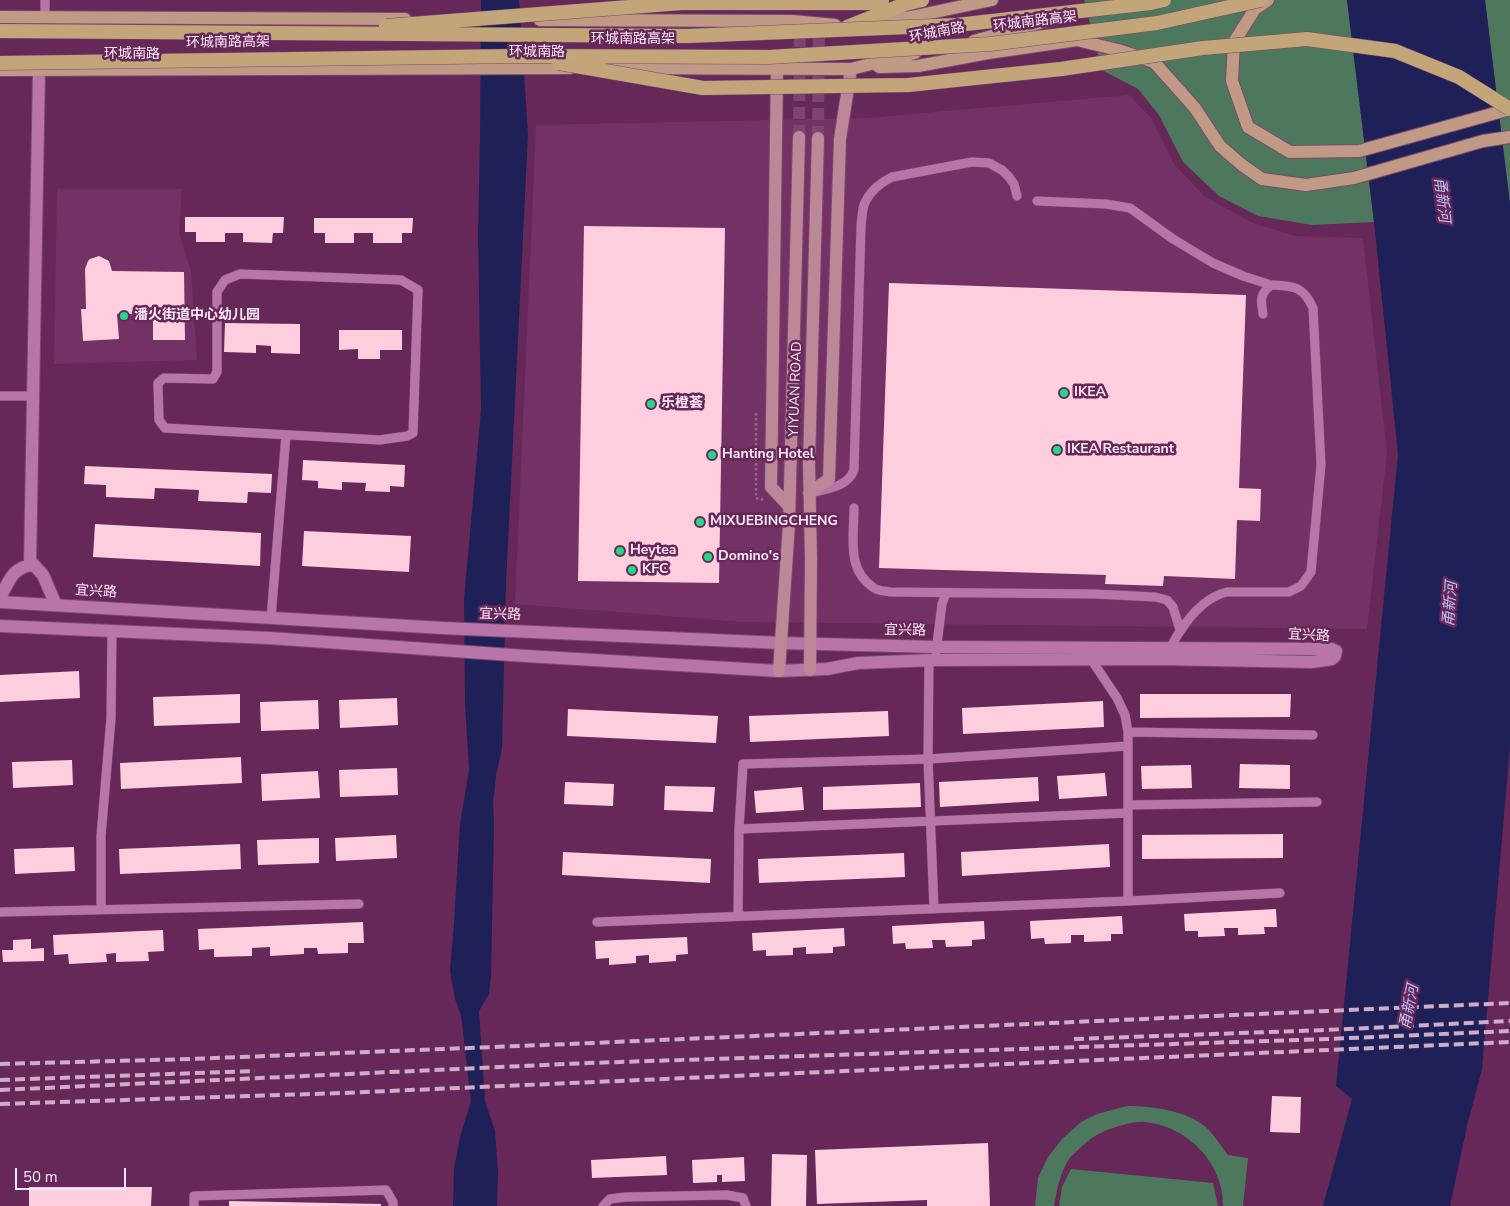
<!DOCTYPE html>
<meta charset="utf-8">
<style>
body{margin:0}
#map{position:relative;width:1510px;height:1206px;overflow:hidden;background:#652858;font-family:"Nunito Sans",sans-serif}
canvas{display:block}
.scale{position:absolute;left:15px;top:1168px;width:111px;height:22px;box-sizing:border-box;border:2px solid #ffe8f8;border-top:0;padding-left:6px;font-size:15px;line-height:18px;white-space:nowrap;color:#ffe8f8;-webkit-text-stroke:4px #652858;paint-order:stroke}
</style>
<div id="map">
<canvas width="1510" height="1206"></canvas>
<div class="scale">50 m</div>
</div>
<script>
const ctx = document.querySelector('canvas').getContext('2d');
ctx.lineJoin = 'round';
function fill(path, color) {
  ctx.fillStyle = color;
  ctx.fill(path, 'evenodd');
}
function strokePath(path, color, width, dash) {
  ctx.strokeStyle = color;
  ctx.lineWidth = width;
  ctx.lineCap = dash ? 'butt' : 'round';
  ctx.setLineDash(dash || []);
  ctx.stroke(path);
}
function write(font, color, halo, rows, align = 'center') {
  ctx.font = font + ' "Nunito Sans","Noto Sans SC",sans-serif';
  ctx.lineWidth = 5;
  ctx.setLineDash([]);
  ctx.textBaseline = 'middle';
  ctx.strokeStyle = halo;
  ctx.fillStyle = color;
  for (const [text, x, y, turn = 0] of rows) {
    ctx.save();
    ctx.translate(x, y);
    ctx.rotate((+turn || 0) * Math.PI / 180);
    ctx.textAlign = isNaN(turn) ? turn : align;
    if (halo) ctx.strokeText(text, 0, 0);
    ctx.fillText(text, 0, 0);
    ctx.restore();
  }
}
fill(new Path2D(`
 M1129,95L1151,118L1174,164L1204,196L1253,223L1295,236L1363,238L1387,453L1367,629L742,622L515,604L536,125L866,118Z
 M57,189H182L179,233L191,272L197,360L54,364Z`), '#743165');
fill(new Path2D(`
 M1084,0H1347L1374,222L1312,225L1258,216L1219,196L1183,162L1159,115L1138,89L1102,70Z
 M1485,0H1510V204Z
 M1127,1106C1152,1106 1185,1110 1206,1127C1214,1135 1221,1146 1228,1155L1248,1158L1243,1206H1223C1224,1163 1187,1126 1145,1122C1138,1121 1130,1123 1123,1125C1102,1131 1093,1135 1077,1151C1075,1153 1071,1156 1069,1159C1060,1173 1057,1190 1054,1206H1035L1038,1178L1048,1157L1062,1139L1081,1122L1097,1114Z
 M1071,1169L1213,1183L1218,1206H1059L1062,1187Z`), '#4d785d');
fill(new Path2D(`
 M481,0H519L528,134L506,583L502,748L496,776L493,803L494,824L491,976L489,994L479,1011L485,1101L495,1131L498,1172L497,1206H453L454,1169L460,1137L471,1101L461,1015L455,999L450,971L454,922L460,824L469,770L465,702L464,600L481,410L478,235L480,139Z
 M1347,0H1485L1510,204V746L1482,1069L1467,1126L1450,1206H1323L1352,1099L1336,1086L1398,454L1374,222Z`), '#1e2057');
fill(new Path2D(`
 M185,217H284L283,233H273L272,243L243,242V233H225V242H196V232H185Z
 M314,218H413L412,233H402V243H373V233H354V243H325V233H314Z
 M584,226L725,228L719,583L578,581Z
 M99,256L109,261L112,271L184,272L185,340H153V314H117L119,339L83,341L81,309H86L85,269L88,261L90,259Z
 M889,283L1246,295L1239,488L1261,489L1260,521L1237,520L1235,579L1164,576L1163,586L1105,584L1106,575L879,568Z
 M225,323L300,324V354L271,353V346L256,345V353L224,352Z
 M339,330H402V350H380V359H358V349L339,350Z
 M303,460L405,465L404,487L390,486V492L365,491L366,483L342,482V490L318,488V481L302,480Z
 M85,466L272,474L271,493L248,492L247,503L198,501L199,490L155,488L154,499L106,497V485L84,484Z
 M95,524L261,533L260,566L93,557Z
 M304,531L411,536L409,572L302,566Z
 M79,671L80,698L0,702V675Z
 M240,694V723L154,726L153,697Z
 M1140,694H1291L1290,717L1140,718Z
 M397,698L398,725L340,728L339,700Z
 M318,700L319,729L261,731L260,702Z
 M1103,701L1104,727L963,734L962,708Z
 M568,709L718,716L716,743L567,736Z
 M888,711L889,736L750,742L749,716Z
 M241,757L242,783L121,789L120,763Z
 M72,760L73,785L13,788L12,762Z
 M1240,764L1290,765V789L1239,788Z
 M1191,765L1192,788L1142,789L1141,766Z
 M397,768L398,795L340,797L339,770Z
 M318,771L320,798L262,801L261,774Z
 M1105,773L1107,796L1059,799L1057,776Z
 M1038,777L1039,801L940,807L939,782Z
 M565,782L614,784L613,806L564,804Z
 M920,783L921,807L823,810V787Z
 M665,786L715,787L713,812L664,810Z
 M802,787L804,810L756,813L754,791Z
 M1283,834V858L1142,859V835Z
 M396,835L397,858L336,861L335,838Z
 M319,838V863L258,865L257,840Z
 M240,844L241,869L120,874L119,849Z
 M1109,844L1110,867L962,876L961,852Z
 M74,847L75,871L15,874L14,849Z
 M563,852L711,859L710,883L562,875Z
 M904,853L905,877L759,883L758,859Z
 M1276,909L1277,927H1264L1265,934L1238,935V928H1224L1225,936L1198,937V931H1185L1184,914Z
 M1122,916L1123,934H1111V941L1084,942V935H1071V943L1045,944L1044,938L1031,939L1030,921Z
 M984,921L985,939L972,940V946L946,947L945,940H932L933,948L906,949L905,943L893,944L892,926Z
 M363,922L364,943H348V953L318,954L317,948H304V954L270,956V947L252,948V956L214,957V949L199,950L198,929Z
 M844,928L845,946L833,947V953L806,954V947L793,948V955L766,956V950L753,951L752,933Z
 M163,930L164,951L148,952L149,961L116,962V953L106,954L107,962L69,964L68,954L54,955L53,935Z
 M687,937L688,954L676,955V961L649,963V955L636,956V963L609,965V958L596,959L595,941Z
 M31,939V949L44,948V961L3,962L2,950H13V940Z
 M1272,1096L1301,1097L1300,1133L1270,1132Z
 M988,1143L990,1206H927V1200L817,1204L815,1150Z
 M772,1154L807,1155L806,1206H771Z
 M666,1156L667,1175L592,1178L591,1160Z
 M744,1157L745,1181L722,1182V1175H717V1182L693,1183L692,1160Z
 M29,1187H152L151,1206H29Z
 M229,1201L381,1204V1206H229Z`), '#fecdde');
strokePath(new Path2D(`
 M799,137L800,11
 M818,138L819,14`), '#7c4570', 12, [12, 6]);
const service = new Path2D(`
 M45,17V0
 M1037,201L1106,204L1130,208L1173,239L1213,263L1243,276L1271,285
 M240,274L401,280L418,290L413,433L407,436L380,440L165,428L159,420L158,383L164,378L213,379L217,372V292L225,280Z
 M0,396H33
 M815,492C830,488 848,486 854,470L861,225C862,219 862,211 864,205C869,192 880,183 892,177L972,162L989,163L1002,170L1009,177L1014,184L1017,196
 M854,508C854,537 846,570 874,588C878,591 885,591 890,592L1095,594L1155,597L1167,600L1173,607L1180,630
 M271,618L286,435
 M1169,651C1173,644 1176,636 1181,630C1192,613 1207,597 1227,592H1289L1301,586L1311,572L1321,465L1313,308C1303,286 1294,286 1271,285C1259,295 1261,300 1263,314
 M936,652L942,604L946,593
 M1091,659L1117,698L1125,715L1128,732V901
 M929,660L928,759L934,909
 M1128,732L1313,735
 M1128,805L1317,802
 M739,829L1128,813
 M101,908V836L111,718L112,631
 M0,912L359,904
 M738,916L739,829L743,764L928,759L1128,746
 M597,922L1128,901L1280,893
 M194,1206V1196L386,1190L393,1202V1206
 M603,1206L610,1199L626,1197L727,1195L743,1198L746,1206`);
const minor = new Path2D(`
 M30,565L39,70
 M0,598C9,581 13,566 34,565L43,575L56,605`);
const tertiary = new Path2D(`
 M0,602L443,628L781,643L937,647L1332,649L1336,651L1335,656L1332,659L1312,662L1163,659L935,660L858,663L827,669L779,671L526,656L269,638L0,626`);
const secondary = new Path2D(`
 M777,68L771,487L789,506
 M809,493L829,479L840,139L851,69
 M810,670L811,559L809,463L818,138
 M779,671L789,524L799,137`);
const primary = new Path2D(`
 M1268,0L1255,9L1234,42L1232,81L1248,127L1290,152L1359,151L1510,109
 M0,17L405,19
 M540,20L792,21L835,25
 M867,24L911,17L992,0
 M974,41L1061,17
 M879,67L918,66L988,53L1077,40L1118,50L1154,62L1195,108L1220,146L1242,165L1262,179L1306,185L1354,178L1483,141L1510,137
 M612,68L851,69L915,53
 M0,70L570,68`);
const trunk = new Path2D(`
 M870,3L882,0
 M847,27L905,4L922,0`);
strokePath(service, '#7b4971', 10);
strokePath(minor, '#7b4971', 14);
strokePath(tertiary, '#7b4971', 14);
strokePath(secondary, '#7b4971', 14);
strokePath(primary, '#7b4971', 14);
strokePath(trunk, '#7b4971', 15);
strokePath(new Path2D(`
 M756,413V498L764,500`), '#97668c', 2.5, [2.5, 2.5]);
strokePath(service, '#b975a8', 9);
strokePath(minor, '#b975a8', 12);
strokePath(tertiary, '#b975a8', 12);
strokePath(secondary, '#bc8897', 12);
strokePath(primary, '#c09a85', 12);
strokePath(trunk, '#c2a67a', 14);
strokePath(new Path2D(`
 M1074,1039L1326,1030L1510,1021
 M0,1064L190,1059L569,1044L1510,1003
 M0,1080L255,1071
 M0,1090L588,1063L1328,1039L1510,1031
 M0,1104L343,1093L1510,1042`), '#d0adc7', 4, [10, 5]);
const trunkBridge = new Path2D(`
 M386,26L681,3H870
 M0,31L688,36L957,25L1151,3L1164,0
 M0,63L519,56L769,57L990,44L1157,23L1261,0
 M559,63L703,88L908,85L1061,69L1203,48L1307,39L1395,51L1459,77L1510,109`);
strokePath(trunkBridge, '#7b4971', 15, []);
strokePath(trunkBridge, '#c2a67a', 14);
for (const [x, y, r, color] of [
 [124,316,5,"#24d886"],
 [1064,393,5,"#24d886"],
 [651,404,5,"#24d886"],
 [1057,450,5,"#24d886"],
 [712,455,5,"#24d886"],
 [700,522,5,"#24d886"],
 [620,551,5,"#24d886"],
 [708,557,5,"#24d886"],
 [632,570,5,"#24d886"]
]) {
  const dot = new Path2D();
  dot.arc(x, y, r, 0, 2 * Math.PI);
  ctx.fillStyle = color;
  ctx.fill(dot);
  strokePath(dot, '#652858', 2);
}
write('14px', '#ffe8f8', '#652858', [
 ["环城南路高架",1035,22,-7],
 ["环城南路",937,33,-11],
 ["环城南路高架",633,40],
 ["环城南路高架",228,43,-1],
 ["环城南路",537,53],
 ["环城南路",132,55],
 ["YIYUAN ROAD",796,389,-88],
 ["宜兴路",96,592,4],
 ["宜兴路",500,615,2],
 ["宜兴路",905,631,1],
 ["宜兴路",1309,636,3]
]);
write('bold 14px', '#ffe8f8', '#652858', [
 ["潘火街道中心幼儿园",134,316],
 ["IKEA",1074,393],
 ["乐橙荟",661,404],
 ["IKEA Restaurant",1067,450],
 ["Hanting Hotel",722,455],
 ["MIXUEBINGCHENG",710,522],
 ["Heytea",630,551],
 ["Domino's",718,557],
 ["KFC",642,570]
], 'left');
write('italic 15px', '#bac4fa', '#652858', [
 ["甬新河",1441,200,83],
 ["甬新河",1451,604,-86],
 ["甬新河",1410,1007,-79]
]);
</script>
